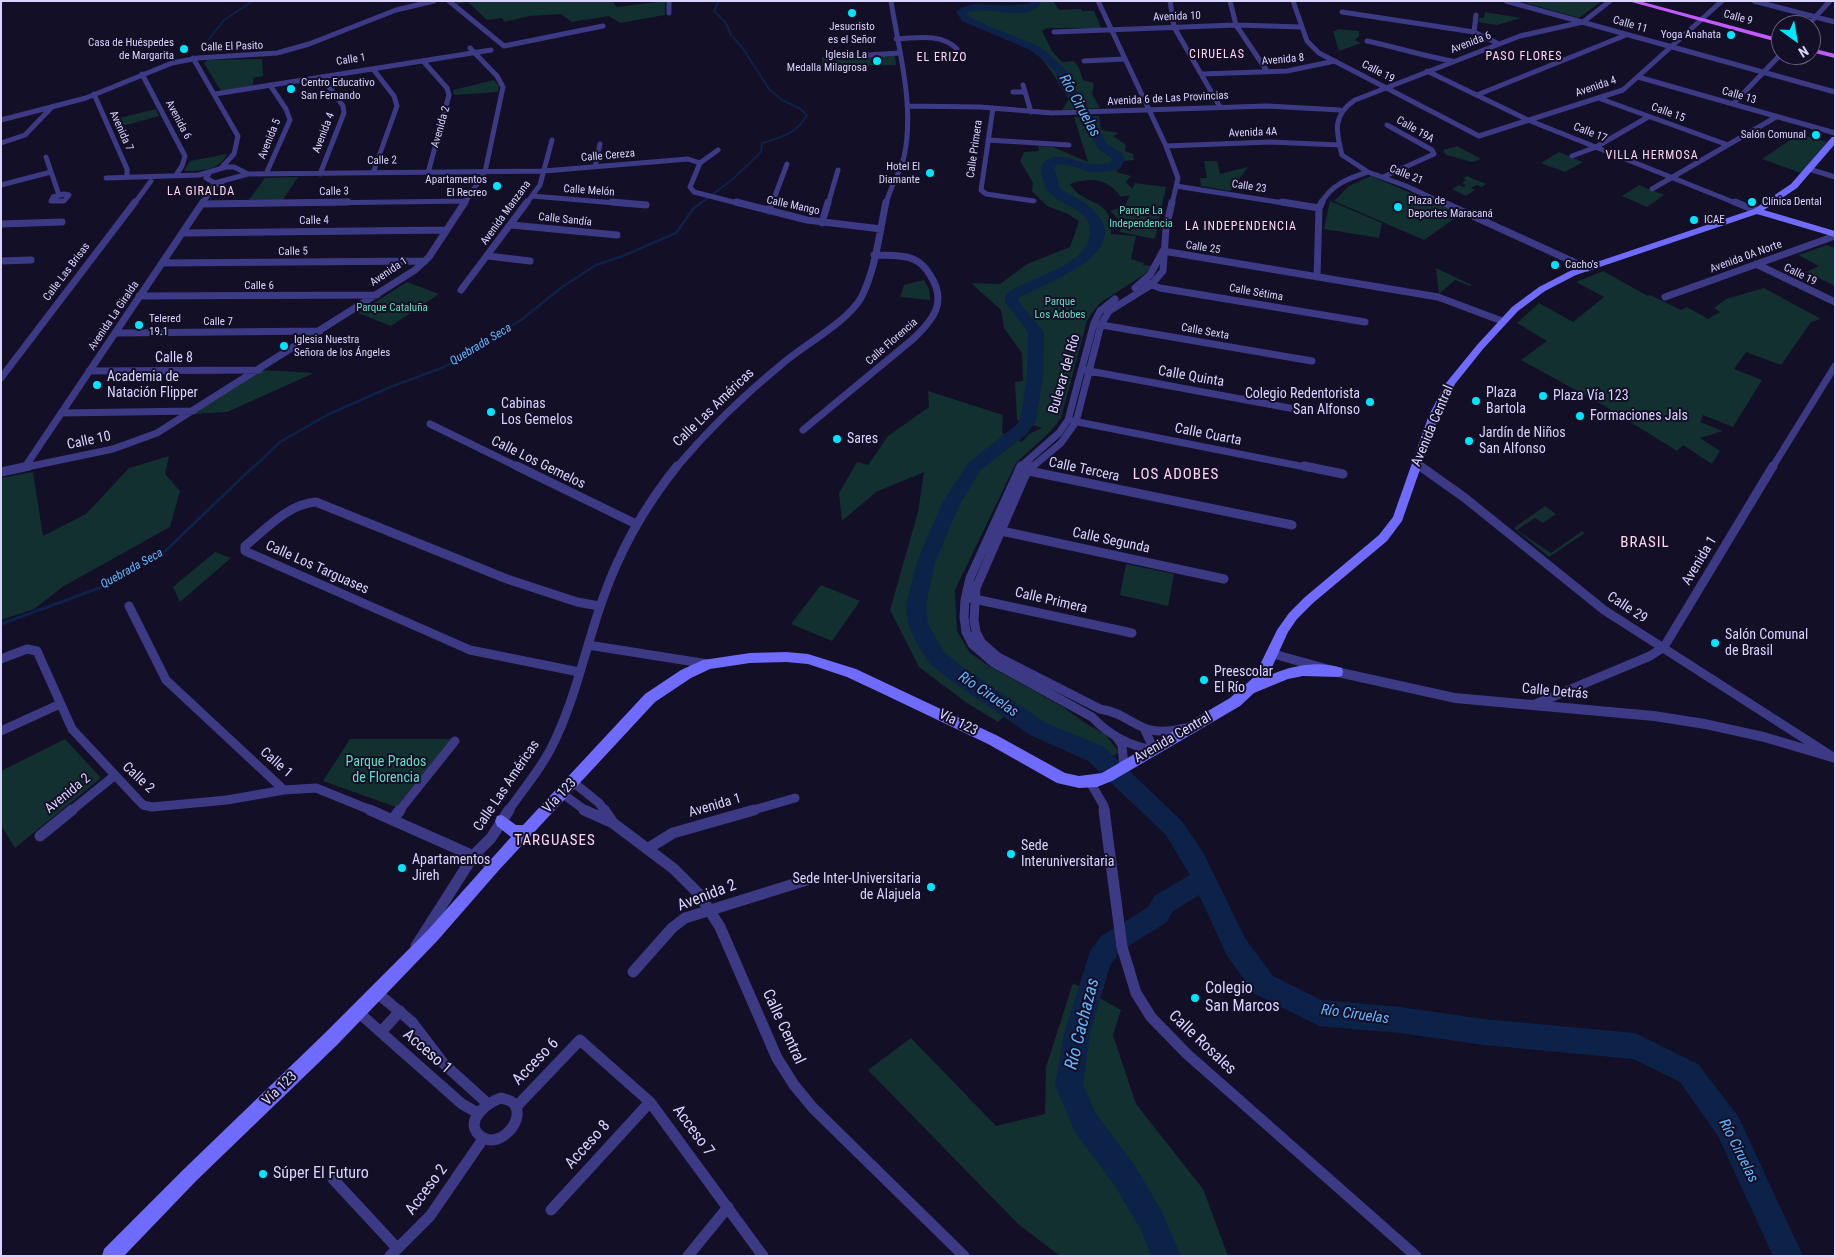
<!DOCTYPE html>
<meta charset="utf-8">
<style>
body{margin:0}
#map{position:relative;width:1836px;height:1257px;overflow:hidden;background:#130f26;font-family:"Roboto Condensed",sans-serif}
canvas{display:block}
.frame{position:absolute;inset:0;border:2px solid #d9d4ff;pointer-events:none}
.north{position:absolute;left:1771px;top:15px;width:50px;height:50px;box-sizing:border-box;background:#130f26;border:1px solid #625e7d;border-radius:50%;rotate:148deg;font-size:14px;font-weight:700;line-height:20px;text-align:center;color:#d9d4ff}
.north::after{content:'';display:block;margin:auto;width:18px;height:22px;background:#00e5ff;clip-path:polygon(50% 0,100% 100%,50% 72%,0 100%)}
</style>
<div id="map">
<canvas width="1836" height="1257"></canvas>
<div class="frame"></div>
<div class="north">N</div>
</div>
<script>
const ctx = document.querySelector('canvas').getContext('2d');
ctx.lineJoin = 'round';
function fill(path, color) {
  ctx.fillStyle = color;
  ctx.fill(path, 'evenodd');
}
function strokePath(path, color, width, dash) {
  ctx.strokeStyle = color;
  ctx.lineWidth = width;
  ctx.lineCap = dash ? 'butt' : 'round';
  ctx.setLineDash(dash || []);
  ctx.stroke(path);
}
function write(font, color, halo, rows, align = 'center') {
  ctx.font = font + ' "Roboto Condensed",sans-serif';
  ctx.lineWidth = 4;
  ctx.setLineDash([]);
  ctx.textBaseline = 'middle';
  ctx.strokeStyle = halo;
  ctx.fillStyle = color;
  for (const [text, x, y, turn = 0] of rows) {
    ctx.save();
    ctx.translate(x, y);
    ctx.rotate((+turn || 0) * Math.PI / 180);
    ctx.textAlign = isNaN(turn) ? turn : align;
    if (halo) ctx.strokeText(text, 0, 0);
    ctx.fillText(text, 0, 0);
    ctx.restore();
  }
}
fill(new Path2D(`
 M456,1H612L617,7L665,1V15L620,23L609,16L572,22L561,14L529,16L504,22L502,18L487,20L468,2L457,4Z
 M1029,1H1053L1059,10L1081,9L1082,11H1094L1101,28H1046L1042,31L1052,51L1062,62L1074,61L1079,68L1083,80L1094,83L1092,94L1100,108L1062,110L1069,99C1057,82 1047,59 1028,48C1004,34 978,31 956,11L1029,4Z
 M1519,1H1602L1579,18Z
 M1485,12L1521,18L1497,25L1478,22L1479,18H1484Z
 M1336,29L1359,31V36L1355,40L1361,43L1339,51L1333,31H1337Z
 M895,55L896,65L822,67V57Z
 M262,59L263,76L253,78V86L221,91L204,63L207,60Z
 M494,80L499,86L498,92L454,95L453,90Z
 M156,109L159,116L115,128L111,120Z
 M1099,116L1101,130L1119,133L1113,136L1126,145L1125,151L1133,154L1134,160L1123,161L1116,172L1131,176L1126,182L1132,189L1135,183L1166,187L1155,239L1120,232C1122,222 1118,217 1110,211L1125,206L1130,195L1121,197C1107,178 1092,177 1070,184C1084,208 1113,195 1111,234L1136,236L1131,259L1144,263L1143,265L1152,266L1145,274L1100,303L1092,313L1087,321L1061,418L1050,432L1016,463L955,590L957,631L970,653L989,666L1063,707L1085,723L1105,734L1119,752L1107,761L1096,751L1038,725L1012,708L998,722L967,703L919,667L890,610L918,512L924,472L876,492L842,521L839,493L857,462L868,465L888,436L929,407L928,391L1003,415L1002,433L1022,442L1029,434L1042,428L1017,420L1015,382L1023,381L1022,353L1004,328L1001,310L971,283L1000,284L1027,264L1070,247L1079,221L1066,213L1047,206L1032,191L1033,183L1020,161L1024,152L1039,151L1038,146L1053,147L1088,162L1074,117Z
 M1799,134L1827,142L1801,173L1762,159Z
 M1457,146L1481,159L1472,162L1446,155L1443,150Z
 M1559,152L1583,162L1565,172L1541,163Z
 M227,154C219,171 201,171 184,171L190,161Z
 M1204,161H1217L1220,174L1248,167L1230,191L1201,186L1200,178H1207Z
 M1371,176L1461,214L1424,240L1334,201L1349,186Z
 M1467,176L1486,184L1482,187L1477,185L1471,188L1475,190L1466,196L1452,189L1459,185L1464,187L1466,185L1462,183L1466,180L1463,178Z
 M298,177L282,201H248L265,178Z
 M1639,185L1664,195L1647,207L1622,196Z
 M1330,201L1382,223L1379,238L1324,229Z
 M1827,245L1835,248V286L1806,272L1819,266L1798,255Z
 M1436,268L1472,285L1470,286L1455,280L1439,294Z
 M1603,271L1648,296L1650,295L1681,310L1687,307L1708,319L1720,312L1714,308L1726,299L1764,288L1821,319L1811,322L1781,365L1746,352L1734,369L1762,380L1733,427L1703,415L1700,422L1723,431L1700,438L1720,451L1712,464L1683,445L1677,451L1603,405L1521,360L1547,341L1517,323L1539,303L1573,322L1604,297L1576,282Z
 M924,280L929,289L930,300L900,297L904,285Z
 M407,282L439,294L391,326L358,313Z
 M262,370L314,373L227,412L192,414Z
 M169,456L165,474L180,491L170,527L64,586L34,609L1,620V478L33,472L43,536L86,514L129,468Z
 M1545,506L1556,514L1543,523L1535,518L1517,530L1551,553L1582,531L1585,533L1549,557L1514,528Z
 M215,552L231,558L180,602L173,587Z
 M1126,564L1174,574L1168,606L1120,595Z
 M821,585L860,601L832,641L791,624Z
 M65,739L101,778L15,848L1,825V771Z
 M350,739H452L396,807L323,781Z
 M1073,983L1121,1010L1113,1035L1136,1104L1203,1189L1228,1256H1060L1018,1224L868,1070L911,1038L996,1126L1045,1114L1046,1067Z`), '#12302f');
strokePath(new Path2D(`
 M209,39L224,20L253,1
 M700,204L734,178L761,152L762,143C780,138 798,133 807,115L799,108L782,100L769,89L742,47L731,35L726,23L714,11L719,1`), '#0c2248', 2);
strokePath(new Path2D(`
 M253,468L280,442L329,414L388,388L444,367L521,320L562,287L596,265L623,256L676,233L693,209L702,202`), '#0c2248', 2.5);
strokePath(new Path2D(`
 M1,624L99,588L160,556L254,466`), '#0c2248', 3);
fill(new Path2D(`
 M1030,1H1040V5C1022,24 989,3 967,13L970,17L986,25L1036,45L1049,54L1067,71L1070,83L1086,104L1107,144L1122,153L1125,159L1120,169C1110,171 1101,173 1092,172C1080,171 1063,159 1054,167L1060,188C1071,197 1086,201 1095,212C1135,254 1044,283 1019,298V302L1044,332L1043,377L1036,421L1027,434L981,470L960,504L935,562L926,605L928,624L944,652L964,668L1046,723L1104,747L1182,821L1204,854L1245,938L1273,976L1321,1000L1400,1007L1484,1019L1635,1033L1698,1064L1738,1116L1803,1256H1773L1718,1136L1680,1082L1633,1059L1484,1045L1400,1033L1319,1026L1255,994L1227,956L1199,895L1172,912L1167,922L1119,952L1110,966L1090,1034L1083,1085L1095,1112L1135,1166L1161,1210L1181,1256H1151L1141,1230L1115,1186L1075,1132L1055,1085L1064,1034L1090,951L1101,936L1139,913L1149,906L1154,896L1190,875L1166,835L1088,761L1030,735L950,680L930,664L917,644L908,624L906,605L917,562L942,503L969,462L1015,426L1020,420L1027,377L1028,332L1005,302V296C1009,290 1017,287 1024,284C1046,273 1088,262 1090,232C1091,208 1060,207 1048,191C1043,184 1042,175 1041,166C1054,148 1072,161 1090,164C1096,165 1103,164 1110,163L1113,159L1098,149L1074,105L1058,83L1056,72L1041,58L1028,49L962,21L956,12L963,7L975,4L1019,6L1030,4Z`), '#0c2248');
strokePath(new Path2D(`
 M449,1L504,46L603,26
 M669,1V13
 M1098,1L1166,146L1178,178L1172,204
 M1170,1L1174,27L1220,107
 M1230,1L1236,25L1267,71
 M1293,1L1307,41L1319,53L1479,136L1623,90L1722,1
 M1506,1L1835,92
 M1754,1L1835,22
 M1342,12L1474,32L1499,44
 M1808,25L1830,1
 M1054,32L1236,25L1301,27
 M1474,32L1476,15
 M896,39C917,38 941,33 957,49
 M1367,41C1396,47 1423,56 1452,61
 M868,55L899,53
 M193,58L238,136L234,154L222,167
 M423,61L447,88L449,95L428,173
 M1084,61L1124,59
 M373,69L394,96L397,106L373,173
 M1427,71L1528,120L1738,204
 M142,74L185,156L182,166L176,175
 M1202,74L1287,71L1335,61
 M1638,77L1835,133
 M1023,85L1031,112
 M1013,92H1025
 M94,94L127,169V176
 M215,94L491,50
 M1477,95L1626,35
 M1601,99L1728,145
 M1733,104L1781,54
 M907,106L980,107L1052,113L1267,106L1340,110
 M993,108L981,190L986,194L1034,201
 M1,120L86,98L172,63L198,58L277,53L309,44L396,10L434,1
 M988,140L1069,145
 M1,143L25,135L52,107
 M1166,146L1270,142L1340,145
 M718,150L700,163L690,187L694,192L741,204
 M1572,156L1596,147L1648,117
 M46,157L59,195
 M595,167L600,144
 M1809,169L1835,177
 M210,172L206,178L215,183L248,174L544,171L688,159L700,163
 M266,174L290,120L286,109L270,85
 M320,174L344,113L343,106L322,77
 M1383,177L1434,154L1432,150L1387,125
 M106,178L199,175L226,167H234L248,174
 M1,185L51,172
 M1176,186L1290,204
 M1652,189L1776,117
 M64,194L69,195L64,201H51L53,197Z
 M532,196L628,204
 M134,204L151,181
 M202,204L214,186L222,183
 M238,204L466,201
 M464,204L485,172L503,87L497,76L470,48
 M526,204L540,185L552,140
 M772,204L787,164
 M828,204L838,170
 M886,204C890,187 900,173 904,157C915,106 899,52 891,1
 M1321,204C1330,185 1349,178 1368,172
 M1445,204L1406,186L1368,172L1342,155C1336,132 1332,115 1355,100L1520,36L1583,22L1610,1`), '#3d3a85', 5);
strokePath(new Path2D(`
 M612,202L646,205
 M736,202L807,220L881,229
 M1282,202L1319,208
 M1442,202L1587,268
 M1735,202L1757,211
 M202,204L348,202
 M769,211L772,202
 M822,223L828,202
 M1,224L62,222
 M511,225L617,235
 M183,233L446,230
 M1163,251L1438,297L1502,321
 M488,256L530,261
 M1,261L31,260
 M162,263L425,261
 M1756,264L1835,302
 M1317,277L1319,208L1322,202
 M1147,283L1160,288L1365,322
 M1135,288L1150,275L1163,251
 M461,290L527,202
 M139,296L377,295
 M1665,297L1835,236
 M1096,324L1312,361
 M115,333L320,331
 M1084,370L1295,409
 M89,371L259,370
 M1,378L135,202
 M61,413L193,411
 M1073,421L1310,468
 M430,424L520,468
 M803,430L913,339C933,320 948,302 930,275C926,268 920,262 913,259C901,254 887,256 874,255
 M1416,464L1422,468
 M25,467L203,202
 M22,468L113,449L157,433L415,270L429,257L465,202
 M676,468C708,430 744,395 782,364C804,345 847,322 861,298C876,269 879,234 886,202
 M1019,468L1059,433L1068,420L1094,323L1100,311L1115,299
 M1031,468L1061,443L1076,422L1101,325L1109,311L1151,285L1163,271L1166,228L1172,202
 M1772,468L1835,366`), '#3d3a85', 7);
strokePath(new Path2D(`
 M517,466L636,524
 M1021,466L970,578L965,600L964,617L966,632L972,644L994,663L1092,717C1109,735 1129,746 1154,750L1145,730
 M1033,466L1027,471L976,588L974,620L976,632L981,642L998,657L1100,709C1136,715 1138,740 1184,728
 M1304,466L1343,474
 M1420,466L1465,498L1604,610L1830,755
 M1024,470L1292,525
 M1,472L29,466
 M997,530L1224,579
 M970,598L1132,633
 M129,606L166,680L284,790
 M588,645L708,664
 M1,659L27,649L37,651L72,729L143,805L152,807L227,800L284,790L316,788L373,811
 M579,672L470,650L245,551V546C266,529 288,504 316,502L507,579L577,602L599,606
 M1533,705L1650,656L1664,647L1773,466
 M1,731L60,704
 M1117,738L1122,745L1124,767
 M573,782L599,803L605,811
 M1090,782L1104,806L1105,811
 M563,794L586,811
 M71,811L114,776
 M399,811L455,741
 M508,811C525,787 544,765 556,738C576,695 586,647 602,601C619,552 644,507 677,466
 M750,811L795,798`), '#3d3a85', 9);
strokePath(new Path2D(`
 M370,810L494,865
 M584,810L613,823L674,869L699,894L720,927L777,1058L794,1085L813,1108L964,1256
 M604,810L613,823
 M1104,810L1122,947L1136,993L1151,1017L1187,1054L1416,1256
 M393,819L400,810
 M40,836L72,810
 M647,849L673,833L754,810
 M416,946L474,855L491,838L509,810
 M633,972L672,928L685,918L810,879
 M376,992L412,1022L444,1064L487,1103
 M358,1012L462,1104L478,1113
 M381,1032L400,1011
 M501,1098C504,1099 509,1100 512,1102C529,1117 500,1150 482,1137C461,1123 487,1102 501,1098Z
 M516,1107L580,1040L650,1102L763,1256
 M333,1179L397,1248
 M551,1210L650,1102
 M390,1256L430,1216L483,1139
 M688,1256L728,1207`), '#3d3a85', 11);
fill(new Path2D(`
 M1272,649L1337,667L1455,693L1654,711L1705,719L1764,732L1835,753V763L1764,742L1705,729L1654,721L1455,703L1337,677L1268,657L1266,654L1268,651Z`), '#3d3a85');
fill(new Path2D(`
 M1832,137H1835V144L1797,188L1764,210L1835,231V237L1757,214L1576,275L1545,291L1518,311L1483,349L1455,384L1439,415L1402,521L1387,541L1313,603L1297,619L1288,632L1268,676C1290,666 1317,660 1342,668L1343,672L1342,676L1337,677L1303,676L1288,679L1254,693L1240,706L1112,781L1097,787L1079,788L1057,783L988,744L879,692L847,677L808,664L786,662L750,663L710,669L691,678L655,702L499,870L438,940L337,1045L196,1181L124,1256H102L104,1249L184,1169L325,1033L428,930L511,837L497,826L495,821L497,816L502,815L516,825H523L645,694L681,670L703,660L750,653L786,652L808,654L856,669L998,736L1065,773L1079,776L1102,773L1230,698L1254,677L1277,630L1289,613L1305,597L1379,535L1393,517L1429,415L1446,383L1477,345L1512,307L1539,287L1570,271L1754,209L1791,184Z`), '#6f6bff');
fill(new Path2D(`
 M1628,1H1639L1781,39V43Z
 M1811,48L1835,54V58L1811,52Z`), '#c25bff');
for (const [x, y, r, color] of [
 [852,13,5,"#00e5ff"],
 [1731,35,5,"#00e5ff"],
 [184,49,5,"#00e5ff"],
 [877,61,5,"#00e5ff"],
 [291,89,5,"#00e5ff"],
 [1816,135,5,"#00e5ff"],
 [930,173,5,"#00e5ff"],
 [497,186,5,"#00e5ff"],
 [1752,202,5,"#00e5ff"],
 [1398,207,5,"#00e5ff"],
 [1694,220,5,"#00e5ff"],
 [1555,265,5,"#00e5ff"],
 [139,325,5,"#00e5ff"],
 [284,346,5,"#00e5ff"],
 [97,385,5,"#00e5ff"],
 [1543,396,5,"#00e5ff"],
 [1476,401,5,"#00e5ff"],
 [1370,402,5,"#00e5ff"],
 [491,412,5,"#00e5ff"],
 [1580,416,5,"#00e5ff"],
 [837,439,5,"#00e5ff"],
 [1469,441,5,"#00e5ff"],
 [1715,643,5,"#00e5ff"],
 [1204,680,5,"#00e5ff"],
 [1011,854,5,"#00e5ff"],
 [402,868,5,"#00e5ff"],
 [931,887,5,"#00e5ff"],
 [1195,998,5,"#00e5ff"],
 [263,1174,5,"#00e5ff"]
]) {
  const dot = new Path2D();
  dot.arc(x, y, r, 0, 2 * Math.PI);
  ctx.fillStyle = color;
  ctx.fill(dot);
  strokePath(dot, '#130f26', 2);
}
write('11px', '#d9d4ff', '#130f26', [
 ["Avenida 10",1177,17,-2],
 ["Calle 9",1738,18,15],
 ["Calle 11",1630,25,16],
 ["Avenida 6",1471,43,-21],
 ["Calle El Pasito",232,47,-2],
 ["Calle 1",351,60,-9],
 ["Avenida 8",1283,60,-5],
 ["Calle 19",1378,72,27],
 ["Avenida 4",1596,87,-19],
 ["Calle 13",1739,96,16],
 ["Avenida 6 de Las Provincias",1168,99,-3],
 ["Calle 15",1668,113,20],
 ["Avenida 6",178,120,62],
 ["Avenida 2",441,127,-74],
 ["Calle 19A",1415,130,30],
 ["Avenida 7",121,131,66],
 ["Avenida 4",324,133,-69],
 ["Avenida 4A",1253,133,-2],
 ["Calle 17",1590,133,21],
 ["Avenida 5",270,139,-68],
 ["Calle Primera",975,149,-82],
 ["Calle Cereza",608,156,-5],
 ["Calle 2",382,161,-1],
 ["Calle 21",1406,175,22],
 ["Calle 23",1249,187,9],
 ["Calle Melón",589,191,4],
 ["Calle 3",334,192,-1],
 ["Calle Mango",793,206,12],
 ["Avenida Manzana",506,213,-54],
 ["Calle Sandía",565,220,6],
 ["Calle 4",314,221,-1],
 ["Calle 25",1203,248,9],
 ["Calle 5",293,252,-1],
 ["Avenida 0A Norte",1746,257,-20],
 ["Calle Las Brisas",67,272,-53],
 ["Avenida 1",389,272,-34],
 ["Calle 19",1800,275,26],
 ["Calle 6",259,286],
 ["Calle Sétima",1256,293,10],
 ["Avenida La Giralda",114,316,-56],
 ["Calle 7",218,322],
 ["Calle Sexta",1205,332,10],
 ["Calle Florencia",892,342,-41]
]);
write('11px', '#d9d4ff', '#130f26', [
 ["Jesucristo",852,27,"center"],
 ["es el Señor",852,40,"center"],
 ["Yoga Anahata",1721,35,"right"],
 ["Casa de Huéspedes",174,43,"right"],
 ["de Margarita",174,56,"right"],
 ["Iglesia La",867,55,"right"],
 ["Medalla Milagrosa",867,68,"right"],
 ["Centro Educativo",301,83],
 ["San Fernando",301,96],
 ["Salón Comunal",1806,135,"right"],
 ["Hotel El",920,167,"right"],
 ["Diamante",920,180,"right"],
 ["Apartamentos",487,180,"right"],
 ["El Recreo",487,193,"right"],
 ["Plaza de",1408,201],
 ["Deportes Maracaná",1408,214],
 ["Clínica Dental",1762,202],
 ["ICAE",1704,220],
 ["Cacho's",1565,265],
 ["Telered",149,319],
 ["19.1",149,332],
 ["Iglesia Nuestra",294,340],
 ["Señora de los Ángeles",294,353]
], 'left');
write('11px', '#5fe0c0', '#130f26', [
 ["Parque La",1141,211],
 ["Independencia",1141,224],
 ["Parque",1060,302],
 ["Los Adobes",1060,315],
 ["Parque Cataluña",392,308]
]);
ctx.letterSpacing = '1px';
write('12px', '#ffd6f0', '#130f26', [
 ["CIRUELAS",1217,55],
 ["PASO FLORES",1524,57],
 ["EL ERIZO",942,58],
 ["VILLA HERMOSA",1652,156],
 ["LA GIRALDA",201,192],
 ["LA INDEPENDENCIA",1241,227]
]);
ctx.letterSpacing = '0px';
write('italic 12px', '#62b6ff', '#130f26', [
 ["Quebrada Seca",481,345,-31],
 ["Quebrada Seca",132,569,-29]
]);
write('14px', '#d9d4ff', '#130f26', [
 ["Calle 8",174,358],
 ["Bulevar del Río",1065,374,-74],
 ["Calle Quinta",1191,377,10],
 ["Calle Las Américas",714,408,-44],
 ["Avenida Central",1433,426,-67],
 ["Calle Cuarta",1208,435,11],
 ["Calle 10",89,441,-12],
 ["Calle Los Gemelos",538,463,26],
 ["Calle Tercera",1084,470,12],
 ["Calle Segunda",1111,541,12],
 ["Avenida 1",1700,561,-59],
 ["Calle Los Targuases",317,568,24],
 ["Calle Primera",1051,601,13],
 ["Calle 29",1627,608,33],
 ["Calle Detrás",1555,692,5],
 ["Vía 123",958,723,26],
 ["Avenida Central",1173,738,-30],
 ["Calle 1",276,763,41],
 ["Calle 2",138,778,43],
 ["Calle Las Américas",507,786,-56],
 ["Avenida 2",68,794,-39],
 ["Vía 123",560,796,-47],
 ["Avenida 1",715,806,-16],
 ["Vía 123",280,1089,-44]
]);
write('14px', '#d9d4ff', '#130f26', [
 ["Academia de",107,377],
 ["Natación Flipper",107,393],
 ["Plaza",1486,393],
 ["Bartola",1486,409],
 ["Colegio Redentorista",1360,394,"right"],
 ["San Alfonso",1360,410,"right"],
 ["Plaza Vía 123",1553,396],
 ["Cabinas",501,404],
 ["Los Gemelos",501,420],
 ["Formaciones Jals",1590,416],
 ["Jardín de Niños",1479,433],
 ["San Alfonso",1479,449],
 ["Sares",847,439],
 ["Salón Comunal",1725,635],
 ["de Brasil",1725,651],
 ["Preescolar",1214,672],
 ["El Río",1214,688],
 ["Sede",1021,846],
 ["Interuniversitaria",1021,862],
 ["Apartamentos",412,860],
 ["Jireh",412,876],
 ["Sede Inter-Universitaria",921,879,"right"],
 ["de Alajuela",921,895,"right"]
], 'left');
write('14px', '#5fe0c0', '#130f26', [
 ["Parque Prados",386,762],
 ["de Florencia",386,778]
]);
write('italic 15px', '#62b6ff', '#130f26', [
 ["Río Ciruelas",1079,106,61],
 ["Río Ciruelas",988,695,34],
 ["Río Ciruelas",1355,1015,8],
 ["Río Ciruelas",1738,1151,63]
]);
ctx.letterSpacing = '1px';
write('15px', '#ffd6f0', '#130f26', [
 ["LOS ADOBES",1176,475],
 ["BRASIL",1645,543],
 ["TARGUASES",555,841]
]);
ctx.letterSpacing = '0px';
write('16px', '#d9d4ff', '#130f26', [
 ["Avenida 2",707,896,-21],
 ["Calle Central",783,1027,65],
 ["Calle Rosales",1202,1043,43],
 ["Acceso 1",427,1052,41],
 ["Acceso 6",536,1062,-46],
 ["Acceso 7",693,1131,54],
 ["Acceso 8",588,1145,-48],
 ["Acceso 2",427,1190,-53]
]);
write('16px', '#d9d4ff', '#130f26', [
 ["Colegio",1205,989],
 ["San Marcos",1205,1007],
 ["Súper El Futuro",273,1174]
], 'left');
write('italic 18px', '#62b6ff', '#130f26', [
 ["Río Cachazas",1083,1024,-76]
]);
</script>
